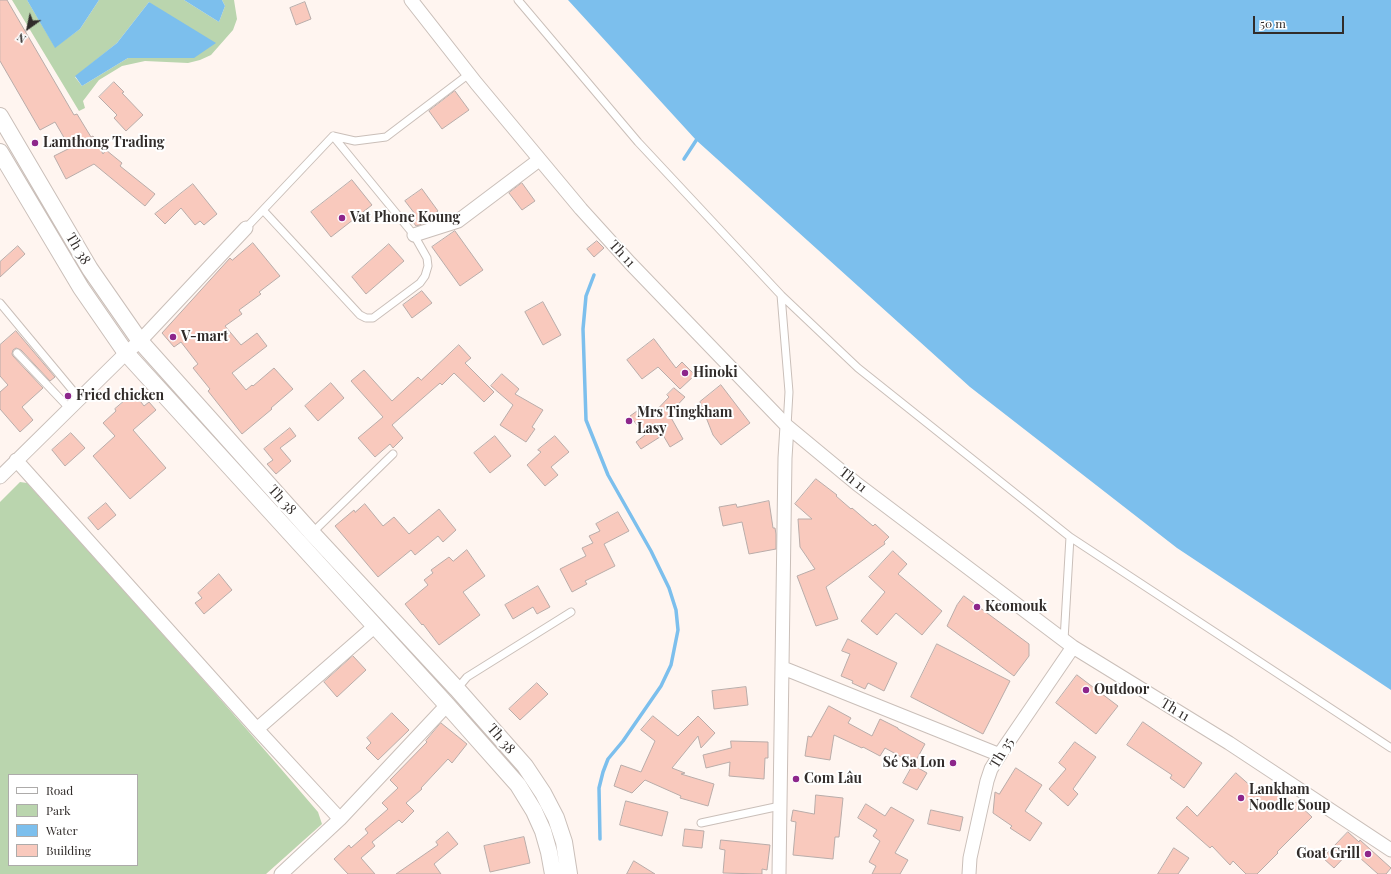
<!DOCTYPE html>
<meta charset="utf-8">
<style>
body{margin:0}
#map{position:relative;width:1391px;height:874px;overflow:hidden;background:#fff5f0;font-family:"Playfair Display",serif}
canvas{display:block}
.legend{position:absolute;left:8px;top:774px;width:130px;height:92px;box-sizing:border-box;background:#fff;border:1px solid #adabaa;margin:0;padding:5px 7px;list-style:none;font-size:12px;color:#312c2a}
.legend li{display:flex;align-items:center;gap:8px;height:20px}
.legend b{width:20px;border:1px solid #adabaa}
.north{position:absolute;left:8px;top:8px;width:40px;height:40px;-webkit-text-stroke:3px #fff;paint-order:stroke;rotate:213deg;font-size:11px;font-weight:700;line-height:16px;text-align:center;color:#312c2a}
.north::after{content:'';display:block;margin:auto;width:14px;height:18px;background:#312c2a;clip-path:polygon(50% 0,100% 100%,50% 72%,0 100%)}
.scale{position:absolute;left:1253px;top:16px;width:91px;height:18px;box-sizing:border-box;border:2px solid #312c2a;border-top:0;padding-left:5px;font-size:12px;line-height:14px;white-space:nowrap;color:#312c2a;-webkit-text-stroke:3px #fff;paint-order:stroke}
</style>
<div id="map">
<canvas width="1391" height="874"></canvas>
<ul class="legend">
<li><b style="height:5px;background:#fff"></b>Road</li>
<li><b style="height:11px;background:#bad5ae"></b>Park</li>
<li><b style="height:11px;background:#7cbfed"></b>Water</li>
<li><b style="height:11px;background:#f9c9bd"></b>Building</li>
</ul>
<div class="north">N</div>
<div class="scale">50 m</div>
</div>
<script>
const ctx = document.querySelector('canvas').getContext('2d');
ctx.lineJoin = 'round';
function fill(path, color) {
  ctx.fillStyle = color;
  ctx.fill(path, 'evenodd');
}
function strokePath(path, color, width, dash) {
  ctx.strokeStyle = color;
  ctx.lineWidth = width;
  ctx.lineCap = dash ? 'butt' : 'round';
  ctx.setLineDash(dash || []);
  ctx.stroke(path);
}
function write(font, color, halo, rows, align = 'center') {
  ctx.font = font + ' "Playfair Display",serif';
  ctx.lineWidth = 4;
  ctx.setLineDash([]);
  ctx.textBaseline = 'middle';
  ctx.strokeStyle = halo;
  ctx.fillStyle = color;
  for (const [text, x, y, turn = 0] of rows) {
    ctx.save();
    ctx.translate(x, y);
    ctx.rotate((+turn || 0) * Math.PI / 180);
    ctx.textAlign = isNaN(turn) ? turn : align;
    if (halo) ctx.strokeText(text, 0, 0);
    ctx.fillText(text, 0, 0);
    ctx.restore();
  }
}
fill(new Path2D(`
 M12,0H27L55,47L80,29L99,0H184L219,22L225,6L222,0H234L237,19L233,30L211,55L200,60L188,63L145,61L122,66L99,80L83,101L85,108L79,111ZM149,2L194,58H128L82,86L75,77L117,43Z
 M20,482L27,483C125,592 223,700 318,812L322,824L266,874H0V502ZM9,775H137V865H9Z`), '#bad5ae');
fill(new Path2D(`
 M27,0H99L80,29L55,48Z
 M184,0H222L225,6L219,22Z
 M568,0H1391V690L1177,548L970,387L696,140Z
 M149,2L216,43L194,58H128L82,86L75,76L117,43Z`), '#7cbfed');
strokePath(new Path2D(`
 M684,159L699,136
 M594,275L586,296L583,329L586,420L608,475L651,551L669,588L676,610L678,630L671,665L661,686L623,741L608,759L603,772L599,788L600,839`), '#7cbfed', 3.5);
const building = new Path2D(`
 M0,0H7L74,115L77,114L91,137L93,136L103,154L106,150L122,163L120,166L155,194L145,206L94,164L66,179L54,156L70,148L55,122L40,130L0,61Z
 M305,2L311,19L296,25L290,8Z
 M114,82L124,92L122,93L143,115L126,131L114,118L117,115L99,97Z
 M455,91L469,110L442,129L429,111Z
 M352,180L372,205L331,237L311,212Z
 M522,183L535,201L522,210L509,193Z
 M193,184L217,214L204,225L200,221L195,225L181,208L165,224L155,214Z
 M422,189L438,211L420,225L416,226L410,218L415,214L405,201Z
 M455,231L483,270L460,286L432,247Z
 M597,241L604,248L594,257L587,249Z
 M253,243L280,276L259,292L261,294L239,310L242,314L225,326L241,345L257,333L267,346L232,373L246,390L252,385L253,386L274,368L293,389L271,408L272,409L242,434L208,391L210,389L193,368L198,364L181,342L174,347L162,333L230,258L232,260Z
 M389,244L404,261L366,294L352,277Z
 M18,246L25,254L0,277V262Z
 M422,291L432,303L412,318L403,305Z
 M543,302L561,335L543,345L525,312Z
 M16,331L55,377L50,381L21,350L16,348L13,350L12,354L13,356L43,388L22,407L33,420L20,432L0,409V392L8,385L0,376V345Z
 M654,339L676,368L682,362L695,375L680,389L658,367L642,379L627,360Z
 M459,345L471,358L465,363L494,392L484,402L454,373L442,385L440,383L392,425L403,438L393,448L390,444L375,457L358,438L383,417L351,381L364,370L392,401L418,377L421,380Z
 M502,374L519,389L515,394L543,410L532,427L535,429L526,442L500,425L513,405L491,386Z
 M331,383L344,398L318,421L305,406Z
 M721,385L750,423L721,445L713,435L700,402Z
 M674,388L685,397L669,414L683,439L670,447L663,435L641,449L636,442L645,435L630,416L644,406L651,416L669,397L667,395Z
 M134,393L144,406L149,402L156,410L133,430L166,468L130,499L93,456L115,436L103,423L116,411L115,409Z
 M290,428L296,436L280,448L291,461L276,474L267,464L273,460L264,449Z
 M71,433L85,448L65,466L52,450Z
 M495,436L511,456L490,473L474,453Z
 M555,436L569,452L551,467L558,475L545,486L527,465L541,452L538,450Z
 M816,479L837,495L836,496L851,509L852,508L873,526L875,524L889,537L884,542L885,544L826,587L838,619L816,626L797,576L815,569L800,547L798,519H812L795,504Z
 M769,501L773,528H775L776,534V549L749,554L742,522L723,526L719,507L736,504L737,507Z
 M106,503L116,515L98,530L88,518Z
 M365,504L383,526L394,517L409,534L439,509L456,530L443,542L438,536L415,555L411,550L378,577L335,526L354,510L355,512Z
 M618,512L629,531L604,544L615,566L585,581L587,584L572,592L560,569L586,556L582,548L593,543L589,536L600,531L596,524Z
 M467,550L485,576L463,592L480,615L439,645L423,624L422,625L405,604L428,585L424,580L433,573L431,570L449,557L453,561Z
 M893,551L907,564L898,574L942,611L922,635L896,613L877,635L861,621L885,592L869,577Z
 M219,574L232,590L204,614L195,603L202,598L198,593Z
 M538,586L550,607L537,614L533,607L513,619L505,605Z
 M964,596L1029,644V656L1014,676L947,626L957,605Z
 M848,639L897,663L884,691L868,683L865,689L852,683L853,681L841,676L850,654L842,651Z
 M937,644L1010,681L983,734L911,697Z
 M353,656L366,670L337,697L324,682Z
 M1077,675L1118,706L1096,734L1056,703Z
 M537,683L548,694L520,720L509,709Z
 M746,687L748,705L714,709L712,691Z
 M829,706L851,718L848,723L872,736L880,719L898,728V729L925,744L914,764L885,748L880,756L863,747L862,748L834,735L830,760L805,756L808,736L811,737Z
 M392,713L409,730L378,760L366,748L371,743L367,738Z
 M653,716L678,736L698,716L715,733L701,748L698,736L672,768L685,773L681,774L714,784L708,806L680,798L681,796L645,780L632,793L614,786L621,765L641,772L655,741L641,730Z
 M1143,722L1202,763L1184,788L1170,778L1172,775L1127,745Z
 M441,723L467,744L452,763L448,759L421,788L422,789L406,803L414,811L402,823L399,820L372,842L375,846L361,858L375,874H348L334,859L349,845L351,848L368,833L365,829L388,809L382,803L398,788L390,780L427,742L426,741Z
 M731,741L768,742V758H765L764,779L729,776L730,762L706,768L703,755L731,748Z
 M1075,742L1096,757L1073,789L1078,794L1068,806L1049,789L1066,769L1059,763Z
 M913,765L927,773L917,790L903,783Z
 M1016,768L1042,785L1025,811L1042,823L1030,841L1010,828L1012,826L993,813L995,792L999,794Z
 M1236,773L1262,796L1273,784L1293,805L1296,802L1312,817L1277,852L1278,853L1257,874H1246L1233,861L1230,865L1212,846L1210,848L1176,818L1187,806L1197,816Z
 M816,795L843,798L839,837H835L833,859L793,855L796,822L791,821L793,810L814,814Z
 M626,801L668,812L662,836L620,825Z
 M866,804L885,816L891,807L914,820L895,853L908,860L900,874H872L876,866L869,862L880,841L873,836L877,830L858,818Z
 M931,810L963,817L960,831L928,824Z
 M685,829L704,831L702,848L683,846Z
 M448,832L458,844L434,864L441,874H396L438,845L436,842Z
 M1348,832L1359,842L1360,840L1391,868L1386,874H1378L1351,850L1334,868L1323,858Z
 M524,837L530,863L490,872L484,846Z
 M721,840L770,845L767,870L762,869V874L723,873L725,850L720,849Z
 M1174,848L1189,858L1178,874H1158Z
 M634,861L655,874H627Z`);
fill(building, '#f9c9bd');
strokePath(building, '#b9aca9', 1);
const service = new Path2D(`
 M518,0L638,142L781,295L789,392L787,426
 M333,136L355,141L386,137L469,74
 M263,210L360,315L366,318H373L420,283L425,276L428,266L427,258L414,235L333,136
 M246,228L333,136
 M781,295L858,368L1070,537L1391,748
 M0,303L79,398
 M17,353L69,408
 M312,533L393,454
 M1064,640L1070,537
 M457,689L467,677L571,612
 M701,823L780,806`);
const minor = new Path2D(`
 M411,0L476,83L581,209L630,263L787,426L857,484L1073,647L1229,743L1391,850
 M414,235L458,221L539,160
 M16,460L257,729L340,819
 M0,477L126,353L140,341L246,228
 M783,668L1000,755
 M257,729L375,626
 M281,874L340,819L447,705
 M779,874L785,458L787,426
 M969,874L970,858L987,781L991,769L1002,751L1073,647`);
const tertiary = new Path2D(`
 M0,116L90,269L140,341L312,533L457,689L525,766L543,793L556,818L564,842L569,874
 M0,152L81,288L126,353L447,705L518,785L534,811L543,831L549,852L553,874`);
strokePath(service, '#cabfb9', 9);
strokePath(minor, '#cabfb9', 15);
strokePath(tertiary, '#cabfb9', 18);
strokePath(service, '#fff', 7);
strokePath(minor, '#fff', 13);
strokePath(tertiary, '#fff', 16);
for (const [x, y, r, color] of [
 [35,143,4,"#8d268b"],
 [342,218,4,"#8d268b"],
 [173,337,4,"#8d268b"],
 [685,373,4,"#8d268b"],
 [68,396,4,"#8d268b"],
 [629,421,4,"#8d268b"],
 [977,607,4,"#8d268b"],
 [1086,690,4,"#8d268b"],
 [953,763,4,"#8d268b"],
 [796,779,4,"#8d268b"],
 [1241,798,4,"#8d268b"],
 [1368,854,4,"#8d268b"]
]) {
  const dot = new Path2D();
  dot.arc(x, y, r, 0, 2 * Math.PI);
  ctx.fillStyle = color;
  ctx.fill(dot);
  strokePath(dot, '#fff', 1.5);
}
write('bold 14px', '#312c2a', '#fff', [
 ["Lamthong Trading",43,143],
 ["Vat Phone Koung",350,218],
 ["V-mart",181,337],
 ["Hinoki",693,373],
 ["Fried chicken",76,396],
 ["Mrs Tingkham",637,413],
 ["Lasy",637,429],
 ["Keomouk",985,607],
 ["Outdoor",1094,690],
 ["Sé Sa Lon",945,763,"right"],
 ["Com Lâu",804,779],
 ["Lankham",1249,790],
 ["Noodle Soup",1249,806],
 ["Goat Grill",1360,854,"right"]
], 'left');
write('14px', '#312c2a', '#fff', [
 ["Th 38",78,249,59],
 ["Th 11",622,254,47],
 ["Th 11",853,480,39],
 ["Th 38",282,500,48],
 ["Th 11",1175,710,31],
 ["Th 38",501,739,49],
 ["Th 35",1002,753,-59]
]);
</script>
